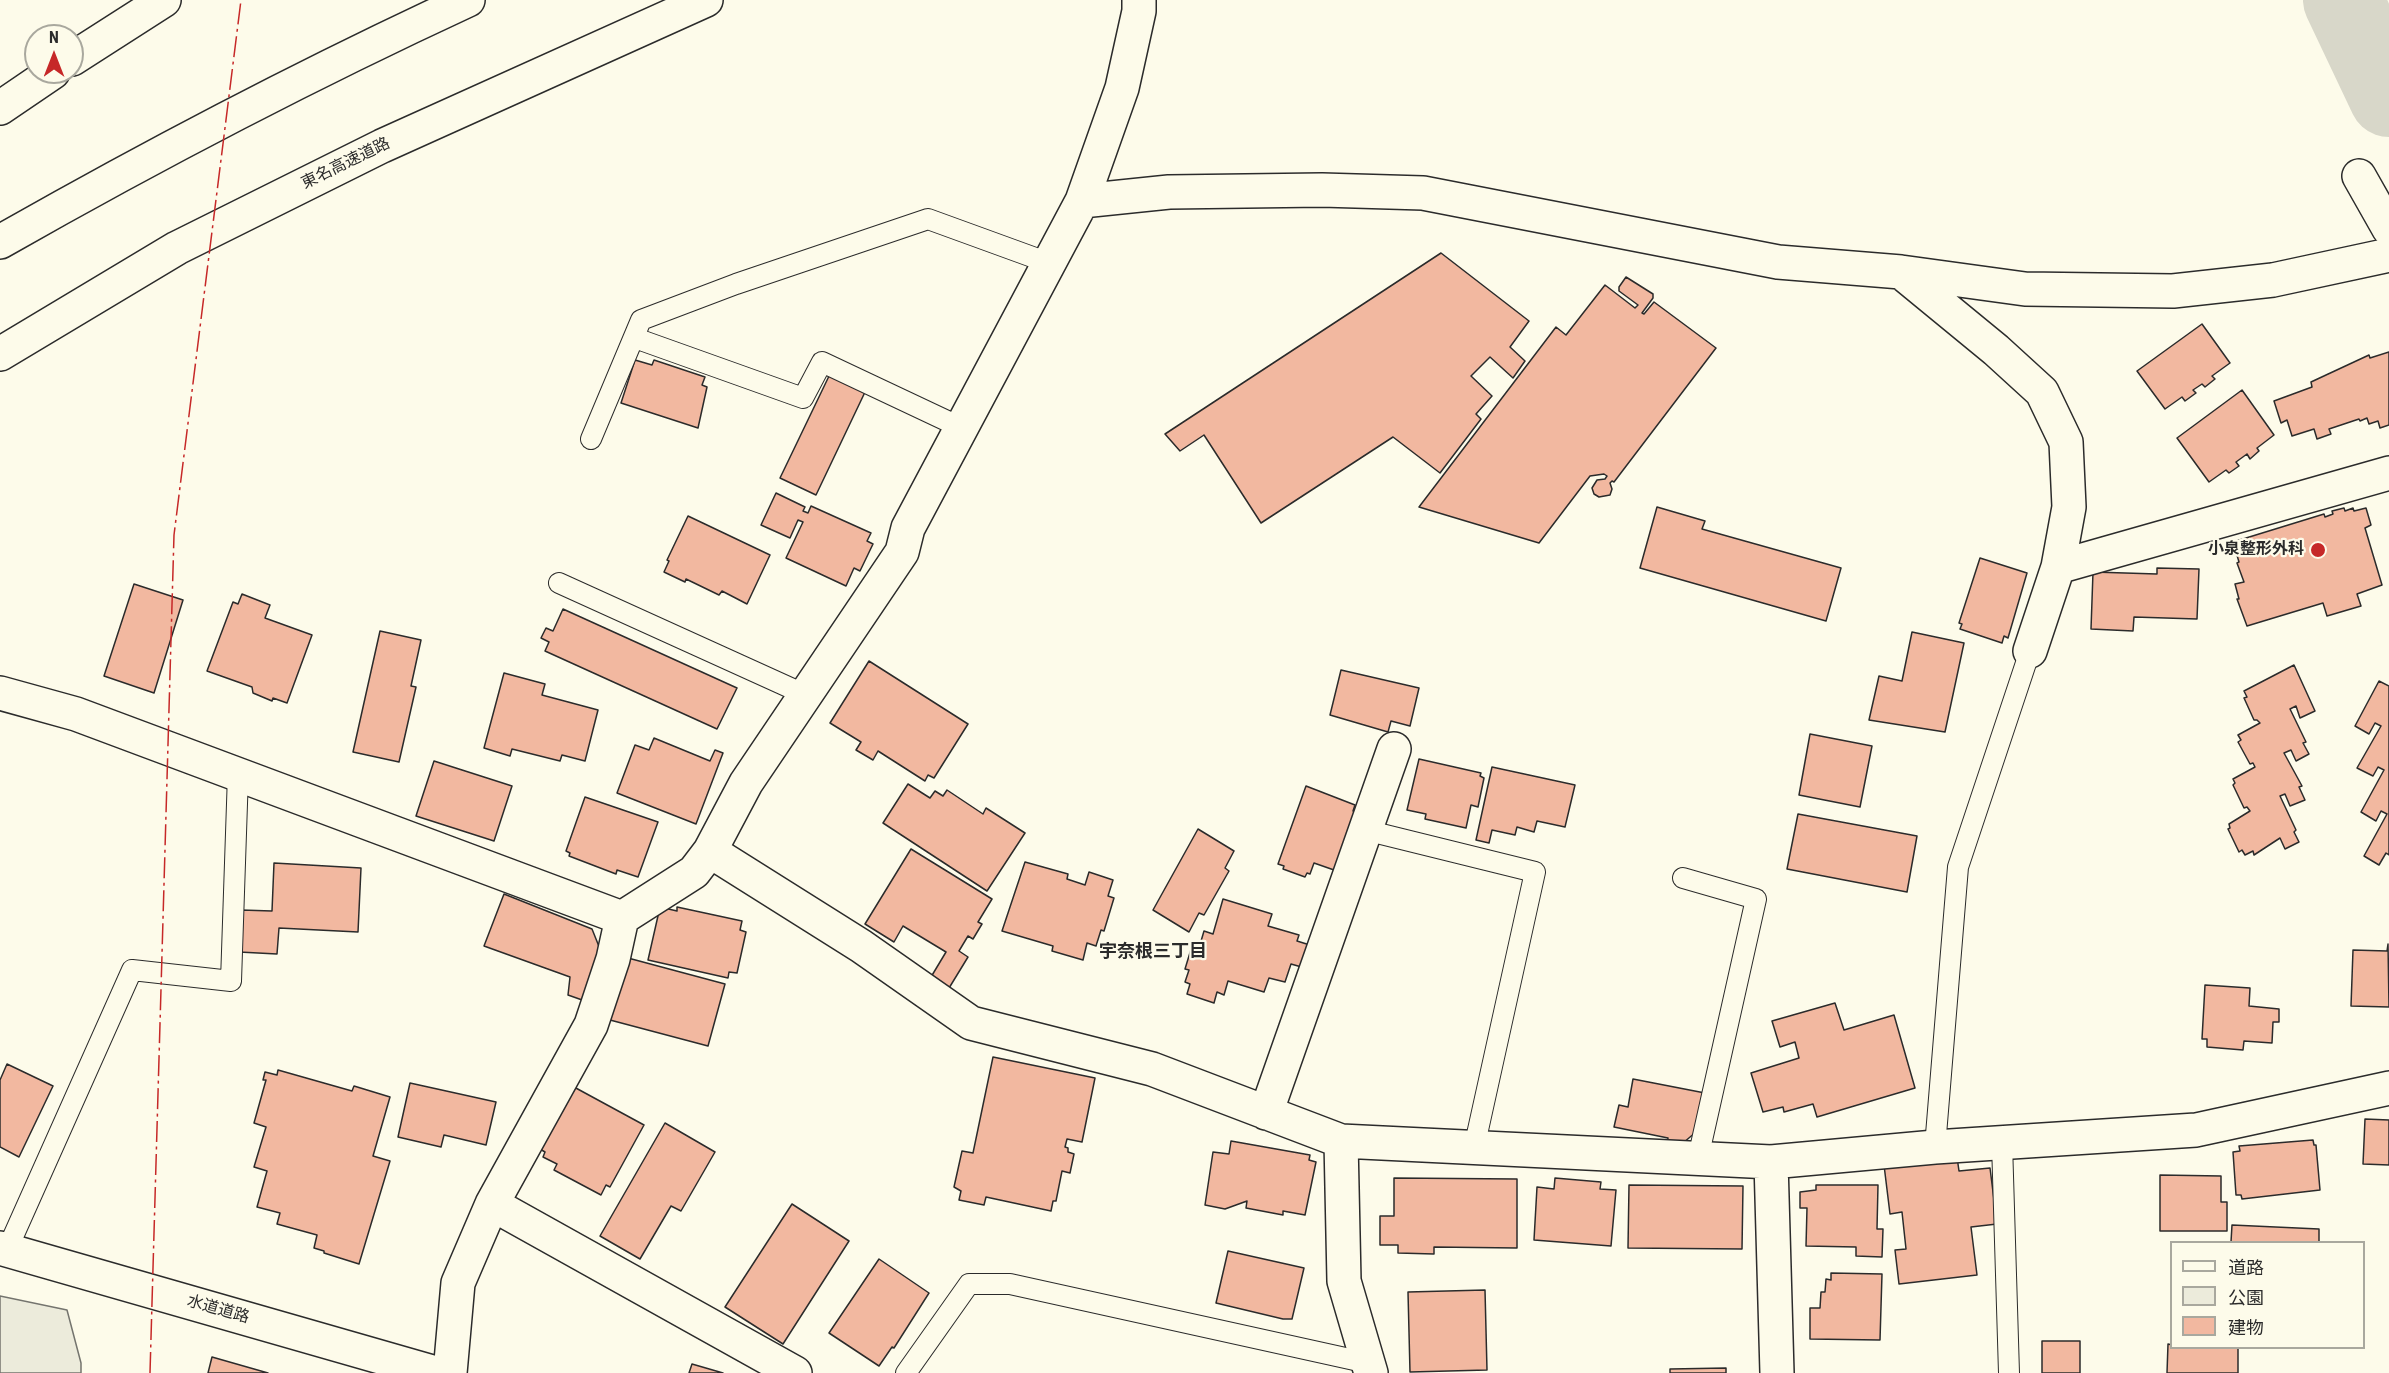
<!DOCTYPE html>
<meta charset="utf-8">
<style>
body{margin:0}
#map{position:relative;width:2389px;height:1373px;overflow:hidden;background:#fdfbea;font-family:"Roboto Condensed","Noto Sans JP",sans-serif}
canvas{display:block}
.legend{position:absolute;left:2170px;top:1241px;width:195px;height:108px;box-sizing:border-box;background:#fdfbea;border:2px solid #a9a89e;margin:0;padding:8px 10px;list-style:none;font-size:18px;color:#2b2b2b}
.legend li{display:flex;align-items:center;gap:12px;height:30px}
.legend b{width:30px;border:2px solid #a9a89e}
.north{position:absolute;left:24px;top:24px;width:60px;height:60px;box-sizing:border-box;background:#fdfbea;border:2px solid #a9a89e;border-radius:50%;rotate:0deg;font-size:16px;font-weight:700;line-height:24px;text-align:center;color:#2b2b2b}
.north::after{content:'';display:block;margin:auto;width:21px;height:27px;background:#c62828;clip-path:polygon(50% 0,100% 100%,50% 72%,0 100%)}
</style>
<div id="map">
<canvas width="2389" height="1373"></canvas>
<ul class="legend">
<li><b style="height:8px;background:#fdfbea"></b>道路</li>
<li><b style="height:16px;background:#ecebdb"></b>公園</li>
<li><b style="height:16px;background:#f2b8a0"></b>建物</li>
</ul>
<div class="north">N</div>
</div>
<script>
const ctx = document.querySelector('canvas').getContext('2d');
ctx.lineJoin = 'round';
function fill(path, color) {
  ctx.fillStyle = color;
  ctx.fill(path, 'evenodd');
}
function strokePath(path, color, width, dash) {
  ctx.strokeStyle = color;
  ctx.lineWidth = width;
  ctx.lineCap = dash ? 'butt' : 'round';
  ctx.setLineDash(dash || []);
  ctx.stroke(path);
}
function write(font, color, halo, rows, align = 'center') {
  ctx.font = font + ' "Roboto Condensed","Noto Sans JP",sans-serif';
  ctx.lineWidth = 4.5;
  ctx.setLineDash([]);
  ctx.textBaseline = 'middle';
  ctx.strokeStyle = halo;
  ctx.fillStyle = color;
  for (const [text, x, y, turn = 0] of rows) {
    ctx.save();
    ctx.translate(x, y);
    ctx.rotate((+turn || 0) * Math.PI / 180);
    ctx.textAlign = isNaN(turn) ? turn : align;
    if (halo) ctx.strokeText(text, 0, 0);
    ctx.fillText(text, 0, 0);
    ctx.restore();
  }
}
const green = new Path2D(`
 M0,1296L67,1310L81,1363V1373H0Z`);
fill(green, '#ecebdb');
strokePath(green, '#74746e', 1.5);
strokePath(new Path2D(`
 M2343,0L2389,97`), '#d8d7c9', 80);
const building = new Path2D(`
 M1441,253L1529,321L1510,347L1525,361L1513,378L1490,357L1471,376L1492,396L1476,414L1481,419L1440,473L1393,437L1261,523L1204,435L1180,451L1165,434Z
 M1626,277L1653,294V298L1642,313L1644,314L1654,302L1716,348L1614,482L1612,481L1610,483L1612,489L1610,495L1599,497L1594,494L1592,488L1597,480L1605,479L1607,476L1604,474L1590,476L1539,543L1419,507L1556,327L1566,335L1605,285L1635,308L1638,305L1619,291V287Z
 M2202,324L2230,363L2212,376L2215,379L2205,387L2202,384L2193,390L2196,393L2185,401L2182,397L2165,409L2137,371Z
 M2389,352V425L2380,428L2378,421L2369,424L2367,418L2360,421L2359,419L2329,429L2331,434L2317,439L2314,429L2292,436L2287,420L2281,423L2274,401L2312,387L2311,382L2369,355L2370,358Z
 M635,360L652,365L654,360L705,377L702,385L707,387L698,428L621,403Z
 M830,374L866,390L816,495L780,478Z
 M2242,390L2274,435L2257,448L2259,451L2250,459L2247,454L2236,462L2239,466L2229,473L2226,470L2209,482L2177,438Z
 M776,493L805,507L803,511L808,513L811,506L871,533L867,541L873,544L860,571L854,568L846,586L786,558L803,522L798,520L790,538L761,525Z
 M1657,507L1705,521L1702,529L1841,568L1826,621L1640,568Z
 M2344,508L2345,511L2353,508L2354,511L2366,508L2371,525L2365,528L2382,585L2357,594L2361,606L2327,616L2323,603L2247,626L2237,599H2239L2235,584L2244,582L2237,563L2239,562L2233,542L2324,514L2325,517L2333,514L2332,511Z
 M688,516L770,555L747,604L722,591L719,595L686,579L685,582L664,572L669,561L667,560Z
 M1980,558L2027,573L2008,638L2004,636L2002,643L1960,629L1962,624L1959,623Z
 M2157,568L2199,569L2197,619L2134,617L2133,631L2091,629L2093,572L2157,574Z
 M134,584L183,600L154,693L104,676Z
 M242,594L270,605L265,618L312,635L287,703L273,698L272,701L253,693L252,687L207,671L233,602L238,604Z
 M563,609L737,688L717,729L545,651L549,642L541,638L546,628L553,631Z
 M380,631L421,640L411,686L416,687L399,762L353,752Z
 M1912,632L1964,643L1945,732L1869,720L1879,676L1902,681Z
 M869,661L968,724L934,778L928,775L925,781L878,751L873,760L856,750L861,742L830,723Z
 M2294,665L2315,711L2300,718L2296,706L2290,709L2306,742L2303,743L2309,754L2296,761L2291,750L2284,753L2302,786L2299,787L2305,800L2290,806L2285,794L2280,796L2296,830L2294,832L2299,842L2285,849L2280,838L2254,855L2253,851L2245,855L2242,850L2239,852L2228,829L2230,828L2229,824L2250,811L2247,807L2244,808L2233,785L2235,783L2233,779L2255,767L2253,763L2250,764L2238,742L2241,740L2238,735L2260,723L2257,720H2254L2244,698L2247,697L2244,691Z
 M1341,670L1419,688L1410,726L1391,721L1388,732L1330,715Z
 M504,673L545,684L542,695L598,710L585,761L562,755L560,761L512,749L510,756L484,748Z
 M2379,681L2389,686V855L2386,853L2379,865L2364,856L2387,814L2381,811L2376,821L2361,812L2384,770L2378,767L2373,776L2357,768L2381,726L2375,723L2369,734L2355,726Z
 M1810,734L1872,746L1860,807L1799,795Z
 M654,738L710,761L715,750L723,753L696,824L617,793L635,745L649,750Z
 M1419,759L1481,773L1480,776L1484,778L1478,807L1471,805L1466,828L1425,819L1426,814L1407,810Z
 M434,761L512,786L494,841L416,816Z
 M1492,767L1575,785L1565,827L1537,821L1534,832L1517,827L1515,835L1492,830L1489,843L1476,840Z
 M908,784L930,798L935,791L943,796L947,790L983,814L986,808L1025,833L987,891L883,823Z
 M1306,786L1355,805L1353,811L1359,814L1334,870L1314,863L1310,874L1307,873L1305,877L1283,869L1284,866L1278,864Z
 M585,797L658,822L638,877L617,870L616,874L569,856L570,853L566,851Z
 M1798,814L1917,836L1907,892L1787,869Z
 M1198,829L1234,851L1225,868L1229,871L1204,915L1199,913L1189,932L1153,910Z
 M911,849L992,899L978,922L982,924L973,939L968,936L959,951L968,957L946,993L928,982L946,952L903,926L894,942L865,924Z
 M1025,862L1068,874L1067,879L1085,885L1089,872L1113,880L1108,896L1114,898L1104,931L1101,930L1096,946L1087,943L1083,960L1052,951L1053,946L1002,931Z
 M274,863L361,868L358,932L279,928L277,954L239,952L241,910L272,911Z
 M504,894L592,929L602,954L585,1001L568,995L570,977L484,946Z
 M1223,899L1272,914L1268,926L1299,935L1297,941L1313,946L1305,968L1291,964L1285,982L1269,978L1264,992L1228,981L1224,995L1217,992L1214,1003L1187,994L1190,984L1185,982L1189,970L1185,969L1192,946L1199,948L1204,931L1213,934Z
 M660,907L677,911V907L742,921L740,930L746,932L737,973L729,972L728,978L648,960Z
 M2388,944L2389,1007L2351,1006L2353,950L2387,951Z
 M628,958L725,984L708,1046L610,1020Z
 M2205,985L2250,988L2249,1006L2279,1009V1022H2273L2272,1043L2244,1041L2243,1050L2207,1047V1039H2202Z
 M1835,1003L1844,1030L1894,1015L1915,1088L1817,1117L1813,1104L1784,1112L1783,1107L1763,1112L1751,1073L1799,1058L1795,1042L1780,1047L1772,1021Z
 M993,1057L1095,1078L1082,1142L1067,1139L1065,1147L1068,1148V1152L1074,1154L1070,1173L1062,1171L1056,1201H1053L1051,1211L986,1197L984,1205L959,1200L961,1191L954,1187L962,1151L973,1153Z
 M7,1064L53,1086L19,1157L0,1147V1080Z
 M278,1070L352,1091L354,1086L390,1097L373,1156L390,1161L359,1264L324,1253V1251L314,1248L317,1235L277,1224L280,1213L257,1207L267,1171L254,1167L266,1127L254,1123L266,1080H263L265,1072L277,1075Z
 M1633,1079L1705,1093L1696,1132L1683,1143H1667L1668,1138L1614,1127L1619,1105L1628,1107Z
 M410,1083L496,1102L486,1145L444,1135L441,1147L398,1137Z
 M574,1087L644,1125L610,1187L606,1185L601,1195L554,1170L557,1164L543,1157L545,1152L540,1149Z
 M2365,1119L2389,1120V1165L2363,1164Z
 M665,1123L715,1152L681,1211L671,1206L640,1259L600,1236Z
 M2313,1140L2314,1145H2316L2320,1190L2242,1199L2241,1195H2236L2233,1152L2240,1151L2239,1146Z
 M1231,1141L1310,1155L1309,1160L1316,1162L1305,1215L1283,1211V1215L1246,1208L1247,1201L1225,1209L1205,1205L1213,1152L1229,1154Z
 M1957,1157L1959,1171L1990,1168L1997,1224L1971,1227L1977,1275L1899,1284L1895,1250L1906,1249L1902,1212L1890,1214L1884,1165Z
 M2160,1175L2221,1176V1202H2227V1231H2160Z
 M1394,1178L1517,1179V1248L1434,1247V1254L1398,1253V1245H1380V1216H1394Z
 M1555,1178L1601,1182L1600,1189L1616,1190L1611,1246L1534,1240L1537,1187L1554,1189Z
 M1629,1185L1743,1186L1742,1249L1628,1248Z
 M1816,1185H1878L1877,1229H1883L1882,1257L1856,1256V1247L1806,1246L1807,1208H1800V1192L1816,1190Z
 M792,1204L849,1241L783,1344L725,1307Z
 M2232,1225L2319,1229V1242H2231Z
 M1228,1251L1304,1268L1292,1319H1283L1216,1303Z
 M879,1259L929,1293L894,1348L892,1347L879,1366L829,1333Z
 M1831,1273L1882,1274L1880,1340L1810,1339V1308H1820L1821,1292H1825L1826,1279L1831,1280Z
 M1485,1290L1487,1370L1410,1372L1408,1292Z
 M2042,1341H2080V1373H2042Z
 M2168,1344L2172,1345V1348H2238V1373H2167Z
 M212,1357L268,1373H208Z
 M692,1364L723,1373H689Z
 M1726,1368V1373H1670V1369Z`);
fill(building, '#f2b8a0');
strokePath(building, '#2b2b2b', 1.5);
const lane = new Path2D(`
 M635,338L803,398L822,362L962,428
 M591,439L641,320L736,284L928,219L1049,263
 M559,583L806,695
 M1365,830L1535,872L1474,1148
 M1683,878L1756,899L1698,1158
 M2002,1143L2009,1373
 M1935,1147L1958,867L2030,651
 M7,1250L132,970L231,981L238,774
 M906,1373L969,1284H1010L1368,1363`);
const street = new Path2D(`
 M2359,176L2389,229
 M1082,201L1169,192L1322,190L1423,193L1778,262L1901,272L2025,289L2173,291L2273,280L2389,255
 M1901,272L1996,350L2042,392L2066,442L2069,507L2058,567L2030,651
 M2058,567L2389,473
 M0,693L76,714L622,918
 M710,851L861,946L971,1023L1152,1069L1341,1141L1771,1162L1935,1147L2196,1130L2389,1088
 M1266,1113L1394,749
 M1341,1141L1344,1281L1371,1373
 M1771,1162L1777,1373
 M492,1204L795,1373
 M0,1248L436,1373
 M450,1373L458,1283L492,1204L591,1025L613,959L622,918L694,872L710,851L746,783L902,552L908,528L1082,201L1122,88L1139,11V0`);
const secondary = new Path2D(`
 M72,59L164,0
 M0,108L53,72`);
const highway = new Path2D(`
 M0,242C153,155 308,74 468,0
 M0,354L177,248L382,146L706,0`);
strokePath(lane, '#2b2b2b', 22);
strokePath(street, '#2b2b2b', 36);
strokePath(secondary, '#2b2b2b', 36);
strokePath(highway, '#2b2b2b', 36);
strokePath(lane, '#fdfbea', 20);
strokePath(street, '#fdfbea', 33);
strokePath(secondary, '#fdfbea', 33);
strokePath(highway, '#fdfbea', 33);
strokePath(new Path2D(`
 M150,1373L174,535L241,0`), '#c62828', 1.5, [21, 4.5, 3, 4.5]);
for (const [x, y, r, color] of [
 [2318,550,8,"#c62828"]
]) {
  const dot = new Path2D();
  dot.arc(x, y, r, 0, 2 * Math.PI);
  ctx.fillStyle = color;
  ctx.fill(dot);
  strokePath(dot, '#fdfbea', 2);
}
write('16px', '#2b2b2b', '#fdfbea', [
 ["東名高速道路",346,164,-26],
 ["水道道路",218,1310,16]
]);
write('bold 16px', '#2b2b2b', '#fdfbea', [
 ["小泉整形外科",2304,550]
], 'right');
write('bold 18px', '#2b2b2b', '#fdfbea', [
 ["宇奈根三丁目",1153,952]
]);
</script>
